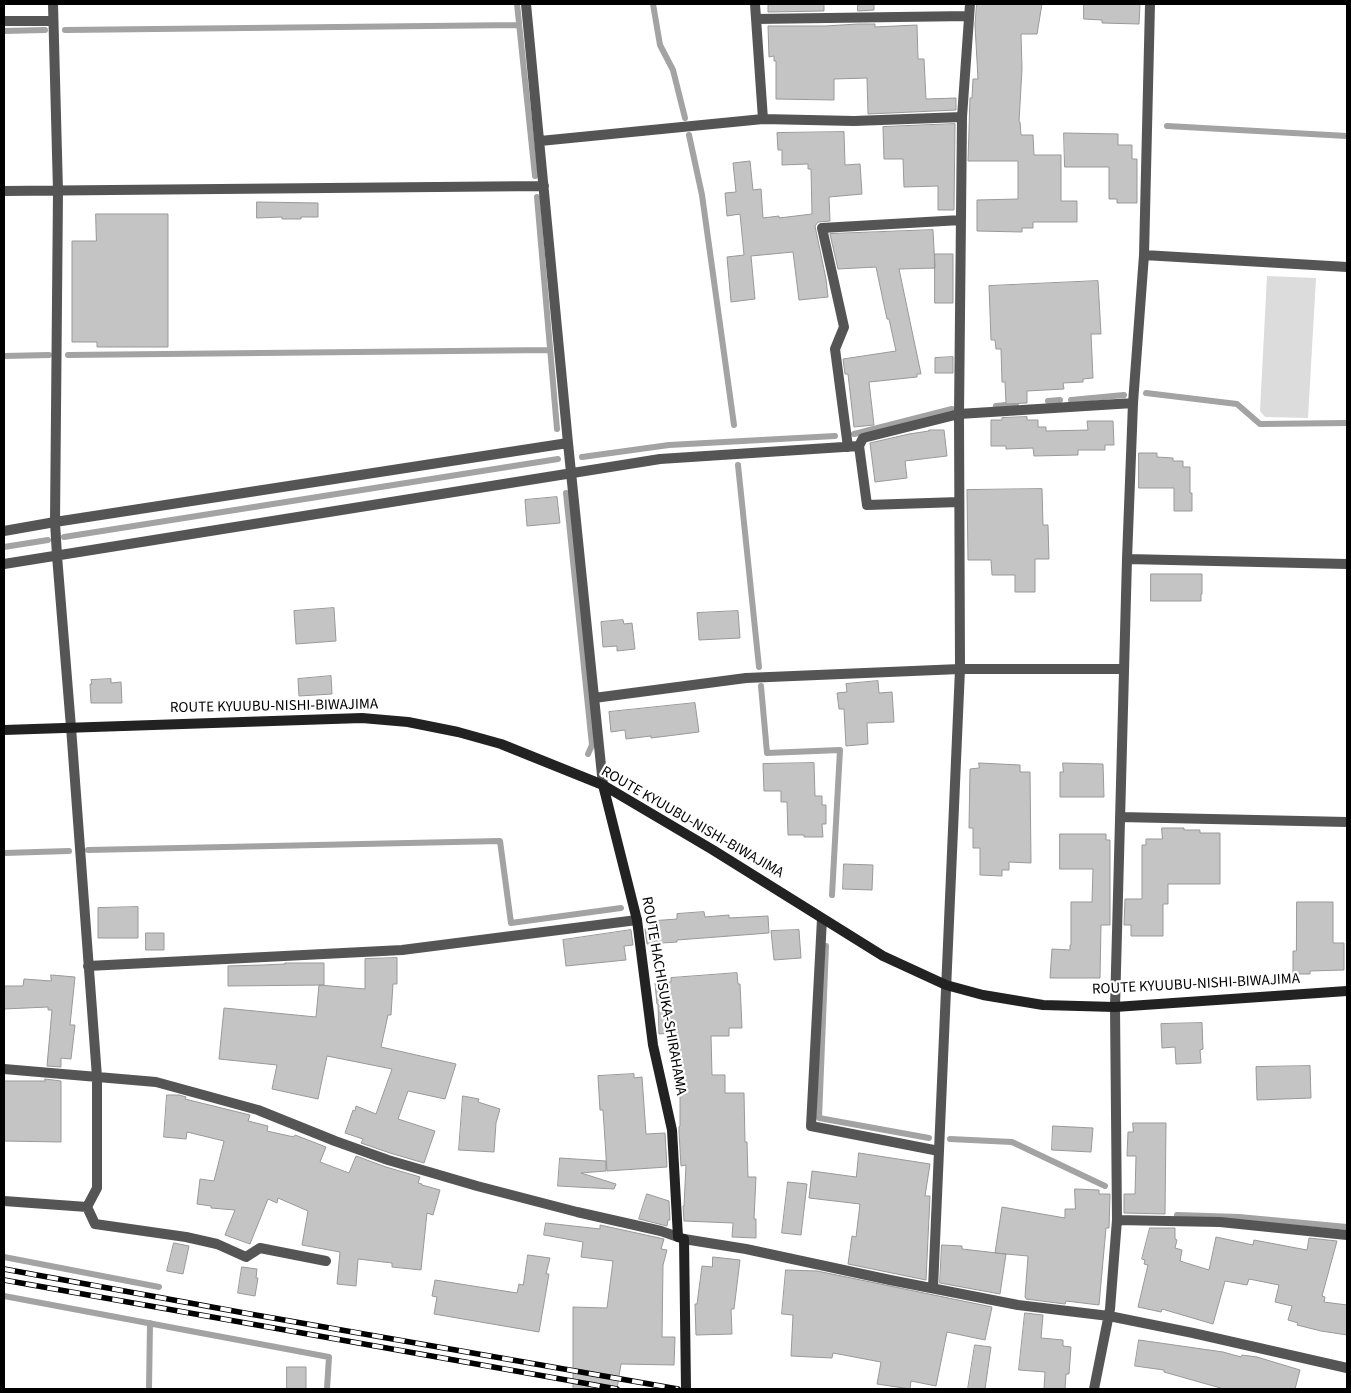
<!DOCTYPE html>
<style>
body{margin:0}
#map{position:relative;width:1351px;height:1393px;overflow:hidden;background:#fff;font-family:"Source Sans 3",sans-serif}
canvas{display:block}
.frame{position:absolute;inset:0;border:5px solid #000;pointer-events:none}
</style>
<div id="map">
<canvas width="1351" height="1393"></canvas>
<div class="frame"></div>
</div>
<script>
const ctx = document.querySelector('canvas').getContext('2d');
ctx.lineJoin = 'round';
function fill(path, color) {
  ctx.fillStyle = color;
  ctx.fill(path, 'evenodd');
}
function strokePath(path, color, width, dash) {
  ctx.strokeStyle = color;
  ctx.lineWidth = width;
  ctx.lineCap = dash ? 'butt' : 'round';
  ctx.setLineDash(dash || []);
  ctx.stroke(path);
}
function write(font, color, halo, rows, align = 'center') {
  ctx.font = font + ' "Source Sans 3",sans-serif';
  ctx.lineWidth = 4.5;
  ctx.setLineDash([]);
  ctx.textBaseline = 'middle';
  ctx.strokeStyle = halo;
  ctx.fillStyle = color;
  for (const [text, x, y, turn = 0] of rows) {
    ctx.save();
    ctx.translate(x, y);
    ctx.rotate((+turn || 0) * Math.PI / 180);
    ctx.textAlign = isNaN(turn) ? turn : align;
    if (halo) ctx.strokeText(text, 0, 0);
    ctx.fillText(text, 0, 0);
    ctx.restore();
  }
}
fill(new Path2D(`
 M1267,276L1316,278L1308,418L1265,417L1260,411Z`), '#dcdcdc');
strokePath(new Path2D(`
 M517,4L535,176
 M653,4L660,45L673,70L685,118
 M65,30L519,25
 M4,31L45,30
 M1167,126L1347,136
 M689,135L702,195L734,425
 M537,197L557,429
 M68,355L550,350
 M4,356L49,355
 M1146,393L1237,404L1260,424L1347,423
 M1071,400L1124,395
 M1048,401L1060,400
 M996,406L1016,404
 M854,434L952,409
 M582,457L669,445L835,436
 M738,465L759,667
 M566,493L592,745L588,754
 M64,537L558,459
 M4,547L48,540
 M761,686L767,753L840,750L832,895
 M88,850L500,841L511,923L621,908
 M4,853L69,851
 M826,946L819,1118L929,1138
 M950,1139L1012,1142L1105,1186
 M1177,1215L1239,1217L1347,1227
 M4,1257L159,1287
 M4,1296L329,1357L327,1389
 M149,1389L150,1323`), '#a3a3a3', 6);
const building = new Path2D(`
 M824,4V11L768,12V5Z
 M858,4H874V10L858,11Z
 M977,4H1042L1037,34H1021L1022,69L1019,122H1020L1021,135H1033L1034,155H1061V201H1077V222H1033V228H1022V232L977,231V200L1018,199V161H968L970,98H972L973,79H978L975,25Z
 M1084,4H1140L1139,24L1102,23V20L1084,19Z
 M858,24H875V27L917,25L918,59H924L926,99L956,98V110L868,114L867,78L834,79V100L776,99V61H774V56L769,57L768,26H825Z
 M955,124L954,210H938V186L904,187L903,159H884L883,127Z
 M844,132L845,165L860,164L862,194L829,197L830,221L818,222L815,226L826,279L828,297L799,300L793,252L751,256L755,299L731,302L727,257L744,255L740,214L727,216L725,193L736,192L733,163L750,161L753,190L761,189L763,218L779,216V218L812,214L811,169H808V164L782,165V150H778L777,133Z
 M1064,133L1118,134V145H1132V159H1137V203H1117V199H1109V167H1065Z
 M257,202L318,203V217H301V219H282V217L257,218Z
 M96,214H168V347H97V342H72V241H96Z
 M933,230L935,268L899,269L921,374H917V377L869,382L874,425L854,427L848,374H845L843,359L896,351L889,319H887L876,267L838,269L830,234Z
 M935,254H953V303H935Z
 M1098,281L1101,334H1091L1093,378L1083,379V382L1063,383L1064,389L1027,391V403L1006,404L1005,382H1002L1001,349H996L995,340H991L989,286Z
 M953,357V373H935V358Z
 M1027,417V420H1038V427H1046V431L1088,430L1087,421H1113L1114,445H1105V450H1078V455L1034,456L1033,448L1006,449V446H991V420H1002V418Z
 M929,430H944L947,456L905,461L907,478L875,482L870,443L909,434L929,431Z
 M1139,453H1157V457L1173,458V461H1183V467H1190V493H1192V511H1174V488H1139Z
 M1042,489L1043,525H1048L1049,559H1035V592H1015V575H992L991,560H968L967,490Z
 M557,497L560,523L527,526L525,500Z
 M1151,574H1202V594H1201V601H1151Z
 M334,608L336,641L296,644L294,611Z
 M738,611L740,638L699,640L697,613Z
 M623,620L624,624L632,623L635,649L617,651V646L603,647L601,622Z
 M331,676L332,694L299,696L298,679Z
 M111,679V683L121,682L122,703H91L90,684H92L91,680Z
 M878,681L879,693L892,692L894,722L867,723L868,744L846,746L844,709H839L837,693L847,692L846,684Z
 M695,703L699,732L651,738V736L626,739L625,730L611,732L609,712Z
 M814,763L815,796H822V805H826V824H822L823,837H804V835H788L787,802H781V791H764L763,764Z
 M979,763L1020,765V772H1030L1031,863L1009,862V870H1002V876L980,875V848H973V828H969L970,769L979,768Z
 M1063,763L1103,764L1104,797H1060V772H1063Z
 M1162,828H1184V830H1200V833H1220V884H1168V904H1163V936H1131V925H1124L1125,899H1142V845H1146V839H1162Z
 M1060,834H1106V840H1110V925H1101L1100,978H1050L1052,949L1070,950V945H1071V902H1092L1093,869H1060Z
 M844,864L873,865L872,890L843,889Z
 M1297,902H1333V943H1344V970L1310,971V974H1293V951H1296Z
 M138,907V938H98V908Z
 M704,912L705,917L729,915V918L768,916L769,933L677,940V942L647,944L645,929L650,928V921L677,919V914Z
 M631,930L633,945L624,946L626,960L566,966L563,940Z
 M799,930L801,958L774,960L771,931Z
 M146,933H164V950H146Z
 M397,958V984H393L391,1015H388L381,1047L456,1064L445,1099L408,1091L398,1119L435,1131L424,1163L390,1153L361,1143L363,1139L345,1133L353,1110L355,1111L356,1106L376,1114L392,1069L327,1056L318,1099L272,1089L277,1065L219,1059L224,1008L316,1017L319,985L365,989V959Z
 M285,963H324V985L228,986V966L263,965L285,964Z
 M737,973L738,984H740L742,1028H729V1036H711L712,1075H725V1093H744L745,1142H747L748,1177H756L754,1219H756V1238L732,1237L733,1223L684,1221L683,1206H684L686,1165L681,1166L679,1132V1127L680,1126V1082H674L673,1033L659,1034L658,1004H657L655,983L671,982V978Z
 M51,975L75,977L70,1025H75L71,1059L61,1058V1067L47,1066L52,1010H48V1007L4,1009V986H23L24,979L51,981Z
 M1202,1023L1203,1049L1200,1050L1201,1063L1176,1064L1175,1047L1162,1048L1161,1024Z
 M1310,1066L1311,1098L1257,1100L1256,1067Z
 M634,1074V1078L642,1077L646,1134L665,1133L667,1167L607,1171L603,1110H600L598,1076Z
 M45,1079L61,1081V1142L4,1141V1081H45Z
 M167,1095H179L186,1097L185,1099L250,1115L248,1121L268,1126L267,1131L294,1137L295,1135L326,1147L320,1162L349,1173L356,1156L386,1167L420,1177L418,1183L422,1184V1185L440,1190L433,1215L427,1213L421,1270L392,1267V1263L358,1259L356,1286L337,1284L340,1252L302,1245L308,1211L278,1198L277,1203L268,1199L250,1244L225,1235L235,1210L211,1208V1206L197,1204L200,1179L214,1181L224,1141L187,1132L186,1139L164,1137Z
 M463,1096L479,1099L478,1102L500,1109L496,1123L494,1152L459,1150Z
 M1133,1123H1166L1165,1214L1124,1213V1194H1135L1136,1156H1127L1128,1132H1133Z
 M1053,1126L1093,1128L1091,1152L1052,1150Z
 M859,1153L930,1164L925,1196H930L926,1280L848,1264L852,1236L856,1237L860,1204L809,1198L812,1171L856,1177Z
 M560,1158L606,1161V1171L581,1173L616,1184L614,1189L558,1186Z
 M788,1182L807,1184L801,1235L782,1233Z
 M1075,1189L1099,1190V1194H1110L1109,1228H1106L1099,1305L1066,1301L1065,1304L1026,1299V1298L1025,1297L1028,1256L995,1253L1002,1207L1065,1218V1209H1075Z
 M647,1194L669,1201L670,1220H668L667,1226L639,1219Z
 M546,1223L600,1229V1225L664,1239L661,1249L667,1250L663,1265L662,1337H675L674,1365L621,1364L617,1389H573V1307L607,1308L613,1261L581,1257L583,1242L544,1235Z
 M1150,1228H1175V1239L1177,1240L1175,1248L1182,1250L1180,1261L1209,1270L1216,1237L1253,1245L1254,1240L1307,1250L1309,1238L1337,1241L1322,1296L1325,1297L1324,1302L1347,1305V1335L1321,1331L1297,1325L1298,1323L1288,1320L1292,1306L1275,1302L1279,1285L1249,1279L1247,1285L1225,1281L1213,1324L1162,1309L1161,1312L1138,1307L1148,1265L1144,1264L1145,1260L1142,1259Z
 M174,1243L189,1246L183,1274L167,1271Z
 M942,1245L962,1246V1249L1006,1254L1000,1294L940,1283Z
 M528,1255L550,1258L546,1274H549L539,1332L434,1314L437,1297L432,1296L435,1280L517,1293L519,1284L523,1285Z
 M713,1257L740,1260L734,1309H731L732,1334L696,1335L695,1304H697L702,1266L712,1267Z
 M242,1267L257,1269L256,1278H258L255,1296L238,1293Z
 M786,1270L817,1271L992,1307L985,1340L947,1332L936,1386L911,1381L910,1389L877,1384L881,1362L833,1353L832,1358L791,1356L793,1315L782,1314Z
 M1025,1313L1043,1315L1041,1338L1063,1340V1346L1071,1347L1069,1374H1066L1065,1389H1044L1045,1372L1019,1370Z
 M1139,1340L1223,1352L1241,1357L1242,1355L1257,1357L1300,1370L1295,1389H1224L1164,1372V1370L1135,1366Z
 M975,1345L991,1347L985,1389H968Z
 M287,1367H306V1389H287Z`);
fill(building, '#c4c4c4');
strokePath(building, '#999', 1);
strokePath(new Path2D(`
 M526,4L568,443L603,785
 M755,4L763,119
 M756,19L969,16
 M4,21H53
 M540,141L763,119L854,121L962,117
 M4,191L544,186
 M1144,255L1347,267
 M859,446L863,438L959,414L1133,403
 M848,447L835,349L844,327L822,228L961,220
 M4,531L55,522L568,443
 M1127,559L1347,564
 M4,564L660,459L859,446L867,505L959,502
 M594,698L746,678L960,669H1124
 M1120,817L1347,822
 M822,919L811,1126L939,1151
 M88,966L402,950L637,920
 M4,1069L156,1082L258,1110L335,1141L388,1160L477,1186L577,1212L661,1231L678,1237
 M4,1201L87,1207L97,1188V1077L71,727L57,556L55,522L58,191L53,4
 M87,1207L95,1224L186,1237L217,1244L246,1257L260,1248L326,1261
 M1117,1220L1220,1222L1347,1235
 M684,1239L746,1249L890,1280L1018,1305L1109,1316L1193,1333L1347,1368
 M933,1288L960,669L959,414L962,117L970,4
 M1094,1389L1110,1309L1117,1220L1115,1007L1127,559L1133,403L1144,255L1150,4`), '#555', 10);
strokePath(new Path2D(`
 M4,730L362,718L408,722L458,732L501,744L603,785L713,850L883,956L946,985L983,995L1043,1005L1115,1007L1347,991
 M603,785L637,920L653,1045L672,1130L678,1237L684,1239L686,1389`), '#222', 10);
const rail = new Path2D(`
 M4,1269L250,1314L678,1389
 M4,1280L617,1389`);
strokePath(rail, '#000', 5.5);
strokePath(rail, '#fff', 4, [11]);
write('15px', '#000', '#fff', [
 ["ROUTE KYUUBU-NISHI-BIWAJIMA",274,707,-1],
 ["ROUTE KYUUBU-NISHI-BIWAJIMA",692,823,30],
 ["ROUTE KYUUBU-NISHI-BIWAJIMA",1196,985,-3],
 ["ROUTE HACHISUKA-SHIRAHAMA",663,996,80]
]);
</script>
